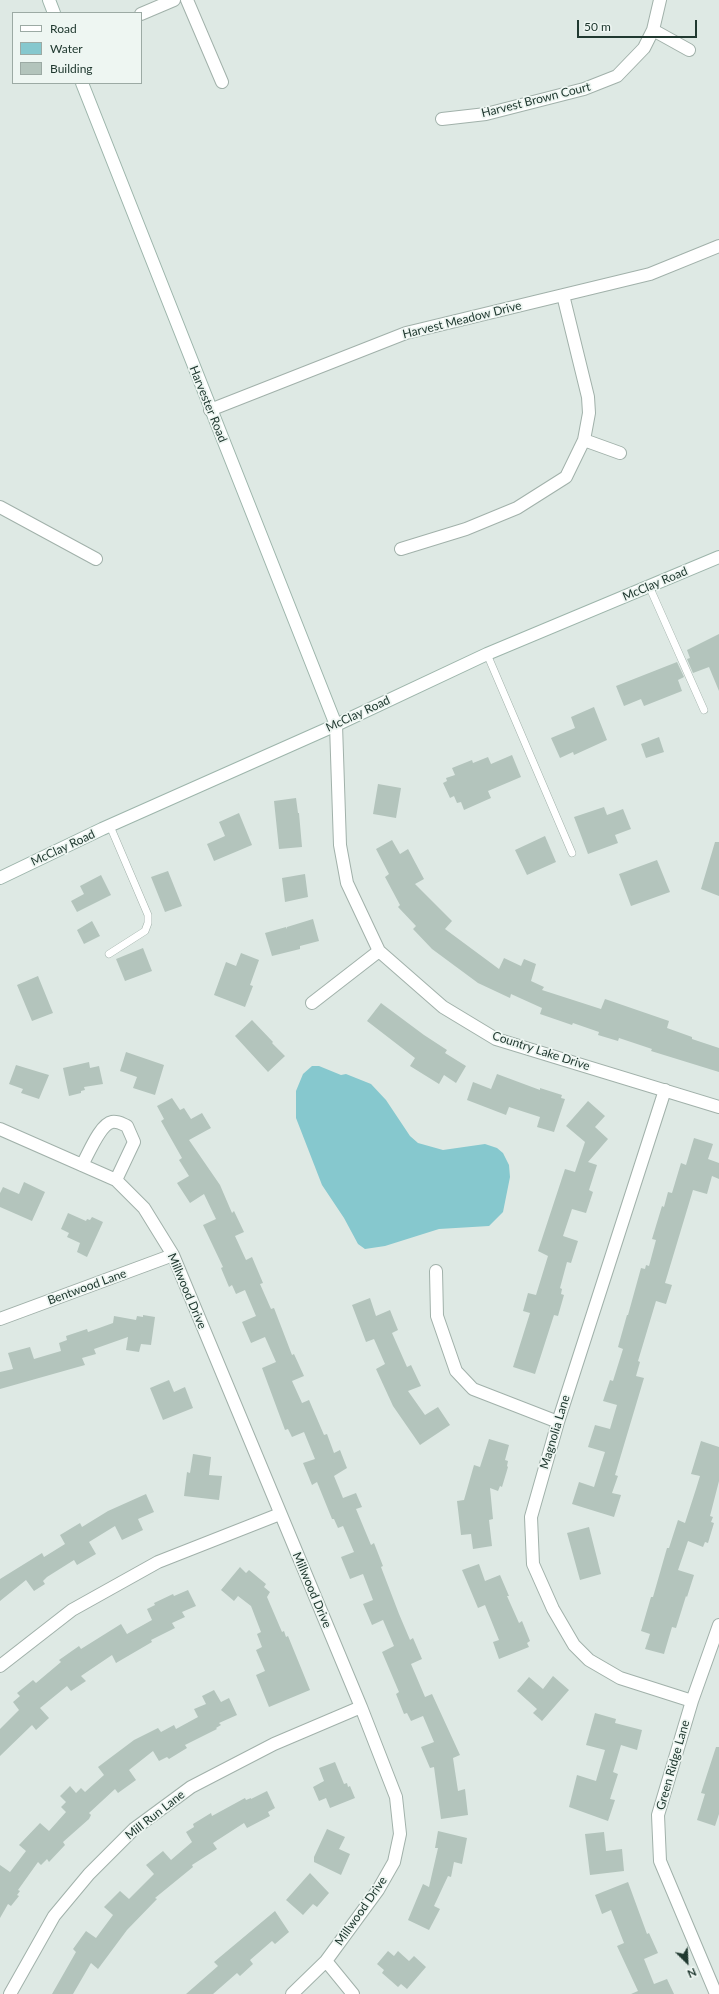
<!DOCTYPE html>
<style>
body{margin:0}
#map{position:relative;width:719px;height:1994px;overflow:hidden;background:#dee9e4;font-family:Lato,sans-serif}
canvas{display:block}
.legend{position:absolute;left:12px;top:12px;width:130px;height:72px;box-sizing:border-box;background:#eef6f2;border:1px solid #9caaa4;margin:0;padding:5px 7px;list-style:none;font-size:12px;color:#203930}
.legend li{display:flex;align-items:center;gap:8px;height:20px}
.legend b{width:20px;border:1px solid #9caaa4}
.north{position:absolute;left:667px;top:1942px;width:40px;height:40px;-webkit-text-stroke:3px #eef6f2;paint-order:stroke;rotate:156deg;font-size:11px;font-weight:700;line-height:16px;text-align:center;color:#203930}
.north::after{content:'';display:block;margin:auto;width:14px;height:18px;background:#203930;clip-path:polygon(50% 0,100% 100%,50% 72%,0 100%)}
.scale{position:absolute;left:577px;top:20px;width:120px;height:18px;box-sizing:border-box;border:2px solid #203930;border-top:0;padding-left:5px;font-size:12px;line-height:14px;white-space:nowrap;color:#203930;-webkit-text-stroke:3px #eef6f2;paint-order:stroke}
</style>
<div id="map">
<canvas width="719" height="1994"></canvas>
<ul class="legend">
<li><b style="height:5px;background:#fff"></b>Road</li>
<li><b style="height:11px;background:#86c8ce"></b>Water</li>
<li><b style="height:11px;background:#b3c4bc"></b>Building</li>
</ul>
<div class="north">N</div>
<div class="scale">50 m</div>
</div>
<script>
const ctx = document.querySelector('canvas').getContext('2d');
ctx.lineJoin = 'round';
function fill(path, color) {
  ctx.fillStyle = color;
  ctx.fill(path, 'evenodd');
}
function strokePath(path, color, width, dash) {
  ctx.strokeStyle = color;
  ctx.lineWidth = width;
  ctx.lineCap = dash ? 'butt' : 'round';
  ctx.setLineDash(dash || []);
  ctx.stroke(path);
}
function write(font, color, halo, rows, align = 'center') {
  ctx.font = font + ' Lato,sans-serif';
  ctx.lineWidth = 3.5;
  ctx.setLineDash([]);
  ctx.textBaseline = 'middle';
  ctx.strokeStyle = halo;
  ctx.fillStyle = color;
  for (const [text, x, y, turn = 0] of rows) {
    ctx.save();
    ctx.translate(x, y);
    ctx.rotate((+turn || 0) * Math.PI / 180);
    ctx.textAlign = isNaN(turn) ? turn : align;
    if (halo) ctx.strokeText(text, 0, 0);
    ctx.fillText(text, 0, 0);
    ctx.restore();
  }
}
fill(new Path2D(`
 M312,1066H319L341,1075L346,1074L371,1084L386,1100L410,1136L418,1143L443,1150L485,1144L497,1148L503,1153L509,1165L510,1177L503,1212L489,1226L439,1229L385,1246L365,1249L358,1244L344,1218L322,1185L296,1118V1091L303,1074Z`), '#86c8ce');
fill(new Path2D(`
 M719,634V691L709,667L693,673L687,659L690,658L687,650Z
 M677,662L684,677L678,680L682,691L644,706L641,699L624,706L616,686Z
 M594,707L607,740L574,755L573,752L560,758L551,738L575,728L571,717Z
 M659,737L664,752L646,758L641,744Z
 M512,755L521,777L488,791L491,798L464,810L461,802L457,803L454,796L450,798L443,783L447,781L446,778L455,775L452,768L472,760L473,763L488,757L491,764Z
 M378,784L401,788L396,818L373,814Z
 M296,798L298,813H299L302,847L279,849L274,801Z
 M604,807L607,815L623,809L631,829L615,835L618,843L588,854L574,817Z
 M239,813L252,845L214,861L207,844L225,836L219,822Z
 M545,836L556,862L527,875L515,850Z
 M392,840L400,854L408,849L424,879L415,884L452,921L445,929L499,969L504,958L521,966L524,959L536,964L531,981L544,987L542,990L601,1009L605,999L669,1021L667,1028L692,1037V1039L719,1048V1072L651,1051L652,1049L619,1038L618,1041L598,1035L599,1032L573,1023L572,1025L540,1014L542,1008L511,994L510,998L478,983L432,949L413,929L416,926L398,907L400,905L385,877L389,874L376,849Z
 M715,842H719V896L701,889Z
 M657,860L670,892L631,906L619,874Z
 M168,871L182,906L165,912L151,877Z
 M305,874L308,897L285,902L282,878Z
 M101,875L111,895L77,912L71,901L84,894L80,886Z
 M313,919L319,941L300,946V949L272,956L265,933L286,927L287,929V927Z
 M92,921L100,936L84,944L77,930Z
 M143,948L152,971L125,981L116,959Z
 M241,953L259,960L250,985L253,986L245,1007L214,995L226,962L236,966Z
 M38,976L53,1013L32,1021L17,985Z
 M381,1003L424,1035L447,1050L445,1053L466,1066L456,1083L444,1075L439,1084L410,1066L415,1058L367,1021Z
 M252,1020L273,1042L272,1043L285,1056L268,1072L235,1036Z
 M126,1052L164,1065L155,1095L133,1088L137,1077L120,1071Z
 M89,1062L90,1068L99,1066L103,1084L84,1087L85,1090L81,1091V1093L69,1096L63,1068Z
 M16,1065L49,1075L39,1099L21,1093L23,1089L9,1084Z
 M497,1074L540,1090V1088L562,1095L561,1098L565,1099L554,1132L537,1127L540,1117L509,1107L506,1115L467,1100L473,1082L491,1089Z
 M172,1098L180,1110L184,1108L191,1119L202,1113L211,1128L189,1140L220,1185L232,1213L234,1211L244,1232L235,1236L246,1260L252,1257L263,1283L260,1284L271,1309L274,1308L292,1355L294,1354L304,1376L292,1381L302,1403L309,1400L324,1435L327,1434L334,1453L340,1450L347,1468L334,1476L343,1498L356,1493L362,1507L356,1509L371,1545L374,1543L383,1566L381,1567L399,1614L410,1640L413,1638L422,1659L411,1664L425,1697L432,1694L460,1755L453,1758L458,1791L465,1789L468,1815L441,1819L434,1767L430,1768L421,1747L434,1742L423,1716L411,1721L407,1713L404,1714L396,1694L399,1692L382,1652L394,1646L383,1620L372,1625L363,1604L373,1600L363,1574L350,1579L341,1557L354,1552L343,1526L338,1528L334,1519H332L317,1482L312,1485L303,1463L315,1459L304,1432L292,1437L288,1429L285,1430L262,1368L276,1362L265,1337L251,1343L242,1322L256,1316L245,1290L236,1294L232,1285L229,1287L221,1268L223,1267L203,1225L216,1219L204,1194L190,1203L177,1183L189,1176L179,1160L182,1158L161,1121L164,1119L157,1106Z
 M588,1101L605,1116L595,1127L608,1139L588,1162L597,1165L589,1190L593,1192L586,1213L572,1209L563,1236L578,1241L571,1263L567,1262L560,1288L562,1289L561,1294L564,1295L558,1316L554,1315L535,1374L513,1367L530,1313L523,1311L528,1293L536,1295L548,1256L538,1251L565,1169L575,1172L585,1142L566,1126Z
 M694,1138L713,1144L708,1159L719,1163V1179L712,1176L707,1194L693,1190L665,1283L672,1285L666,1304L656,1301L638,1361L640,1362L636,1376L644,1378L615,1475L618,1476L612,1493L621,1495L614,1517L572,1504L579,1482L594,1487L605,1452L588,1447L595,1425L610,1429L617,1405L603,1401L610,1380L613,1381L623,1349L618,1347L627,1315H628L641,1268L645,1269L646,1265L649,1266L656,1240L652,1239L662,1206L664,1207L668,1192L672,1193L681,1163L686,1165Z
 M24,1182L45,1192L32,1221L0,1207V1193L3,1187L19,1194Z
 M68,1213L86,1221L87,1219L90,1220L92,1217L103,1222L87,1257L77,1252L80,1243L67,1237L69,1233L61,1229Z
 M370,1298L376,1316L390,1310L398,1330L392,1333L407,1367L411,1365L421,1386L408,1391L425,1415L438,1407L450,1425L420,1445L393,1406L376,1369L385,1364L374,1339L366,1342L352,1305Z
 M143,1315L155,1317L151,1345L141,1344L139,1352L126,1350L128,1337L94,1349L96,1354L82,1358L85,1365L0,1389V1372L13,1369L8,1353L30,1347L34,1359L61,1351L59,1343L67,1340L66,1336L87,1329L88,1332L113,1323L114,1316L136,1320L137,1316L143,1317Z
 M169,1380L174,1392L185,1387L193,1408L163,1420L150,1388Z
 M489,1439L509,1445L505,1460L508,1461L507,1466L508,1467L502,1487L500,1486L498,1491L490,1488L493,1519L489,1520L492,1546L473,1549L471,1534L461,1535L457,1501L464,1500L474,1465L480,1467Z
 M701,1441L719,1447V1481L710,1516L713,1517L711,1522L714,1523L708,1543L705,1542L703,1547L688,1541L678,1570L694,1575L687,1597L686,1596L676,1628L672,1627L664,1654L645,1649L650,1634L641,1631L651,1597H653L667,1548H669L678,1520L685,1523L696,1489L700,1476L691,1474Z
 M193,1454L211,1457L209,1475L222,1476L219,1500L184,1496L187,1472L190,1473Z
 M146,1494L154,1512L138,1519L143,1530L122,1540L115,1526L89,1542L96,1554L77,1565L74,1560L47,1577L43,1581L45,1584L34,1591L26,1580L0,1601V1579L42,1553L44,1557L65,1544L60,1535L80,1523L82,1527L108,1511Z
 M589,1527L601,1574L580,1580L567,1533Z
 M479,1564L485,1581L500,1575L509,1596H507L519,1623L522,1621L530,1641L527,1643L529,1647L499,1659L493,1642L499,1640L485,1605L478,1608L462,1570Z
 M240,1567L246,1573L249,1570L266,1584L264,1587L270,1592L267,1597L282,1632L284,1631L286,1637L288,1636L310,1690L269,1707L256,1675L265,1671L256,1650L262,1647L257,1634L261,1632L251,1606L238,1596L234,1601L221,1590Z
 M188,1590L196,1606L182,1612L185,1617L172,1623L175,1628L151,1640L152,1642L116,1663L112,1655L81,1676L86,1681L71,1691L67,1686L40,1708L49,1718L36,1730L32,1725L0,1756V1729L19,1710L13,1702L20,1696L17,1693L33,1680L36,1683L61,1662L59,1660L79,1646L81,1649L121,1624L127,1634L152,1620L147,1609L155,1605L154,1603L173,1594L174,1596Z
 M553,1676L569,1690L542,1721L533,1713L537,1709L517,1691L529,1677L543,1689Z
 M214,1690L221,1702L229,1698L237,1715L219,1723L221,1725L216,1728L217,1729L185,1745L187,1748L169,1759L167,1757L159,1761L153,1751L129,1770L136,1780L118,1793L115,1789L89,1813L91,1815L89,1819L63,1842L65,1845L49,1862L47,1859L41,1865L38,1862L18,1890L20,1891L17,1895L19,1896L11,1906L8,1904L0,1918V1865L10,1872L26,1851L19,1845L40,1823L49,1831L66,1812L61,1807L66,1802L60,1796L70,1786L76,1793L81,1788L85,1792L104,1775L98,1767L134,1740L158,1728L161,1732L174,1725L176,1729L198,1717L194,1709L206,1704L202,1696Z
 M595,1713L616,1719L615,1723L642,1730L637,1750L621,1745L613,1772L618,1774L610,1799L615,1800L608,1821L569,1807L577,1775L596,1781L605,1750L586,1745Z
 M716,1747H719V1814L715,1826L697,1820L705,1794L701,1793Z
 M335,1762L344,1784L347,1783L348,1787L350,1786L355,1798L330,1808L326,1798L319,1801L313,1787L324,1781L319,1768Z
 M267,1791L275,1808L268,1812L270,1816L247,1828L244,1823L213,1843L217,1849L192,1865L193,1867L155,1898L157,1899L127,1930L98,1969L91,1963L73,1994H52L76,1952L73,1949L86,1931L96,1938L113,1915L104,1907L120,1891L129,1899L154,1874L146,1865L163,1851L171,1860L192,1842L186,1832L194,1827L193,1824L211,1813L212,1816L245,1798L246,1800L251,1798V1799Z
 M327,1829L345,1837L339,1849L350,1854L341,1875L314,1862V1857Z
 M438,1831L467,1838L462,1864L454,1862L451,1877L448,1876L434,1906L440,1909L429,1930L408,1920L423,1884L429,1887L438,1848H435Z
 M604,1832L606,1851L622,1849L624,1871L590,1875L585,1834Z
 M310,1873L329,1893L317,1907L313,1904L303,1915L286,1900Z
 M628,1882L647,1934L649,1933L658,1953L644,1959L654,1984L667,1979L674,1994H631L638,1991L617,1946L624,1943L611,1910L602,1914L595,1895Z
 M275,1911L289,1932L275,1944L272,1941L250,1960L253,1964L240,1976L237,1973L213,1994H186L218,1966L214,1962Z
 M388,1951L394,1956L398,1951L409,1961L414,1956L426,1967L407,1989L401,1984L398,1987L382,1973L384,1970L377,1964Z`), '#b3c4bc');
const service = new Path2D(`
 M649,586L704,710
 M487,654L572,853
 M109,954L145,931L148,923V915L110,826`);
const minor = new Path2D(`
 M187,0L222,82
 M141,14L174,0
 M653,30L689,50
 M442,119L486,114L584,89L617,76L644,48L653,30L660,0
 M210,410L406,333L650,274L719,246
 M584,440L620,453
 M0,507L96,559
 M401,549L466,529L517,508L566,477L584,440L589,413L588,397L563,295
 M336,725L340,845L347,883L379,951L443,1007L496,1039L719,1107
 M312,1003L379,951
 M665,1090L558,1422L531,1517L533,1564L553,1609L574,1645L589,1660L620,1678L692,1701
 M0,1129L116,1180L144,1208L173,1255L361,1707L396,1797L400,1834L394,1862L378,1890L326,1961L292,1994
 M82,1165C88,1155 100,1124 112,1122C118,1121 122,1124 127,1126L134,1142L116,1180
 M436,1271L437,1316L456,1371L473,1389L558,1422
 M0,1319L173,1255
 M0,1666L72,1610L158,1562L280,1514
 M326,1961L353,1994
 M10,1994L54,1916L89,1874L134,1829L191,1787L274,1744L361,1707
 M716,1994L660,1861L658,1815L692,1701L719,1625`);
const secondary = new Path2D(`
 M49,0L54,13
 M82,83L336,725
 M0,878L102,829L336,725L487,654L719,557`);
strokePath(service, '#a1b1aa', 8);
strokePath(minor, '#a1b1aa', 14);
strokePath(secondary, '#9db5ab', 14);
strokePath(service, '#fff', 7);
strokePath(minor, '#fff', 12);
strokePath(secondary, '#fff', 12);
write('12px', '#203930', '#eef6f2', [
 ["Harvest Brown Court",536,100,-14],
 ["Harvest Meadow Drive",462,320,-14],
 ["Harvester Road",208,404,68],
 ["McClay Road",655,584,-23],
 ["McClay Road",358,714,-25],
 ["McClay Road",63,848,-25],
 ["Country Lake Drive",541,1051,18],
 ["Bentwood Lane",87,1287,-20],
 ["Millwood Drive",187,1291,67],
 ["Magnolia Lane",555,1432,-73],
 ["Millwood Drive",312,1590,67],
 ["Green Ridge Lane",673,1765,-74],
 ["Mill Run Lane",155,1815,-38],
 ["Millwood Drive",361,1911,-55]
]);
</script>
